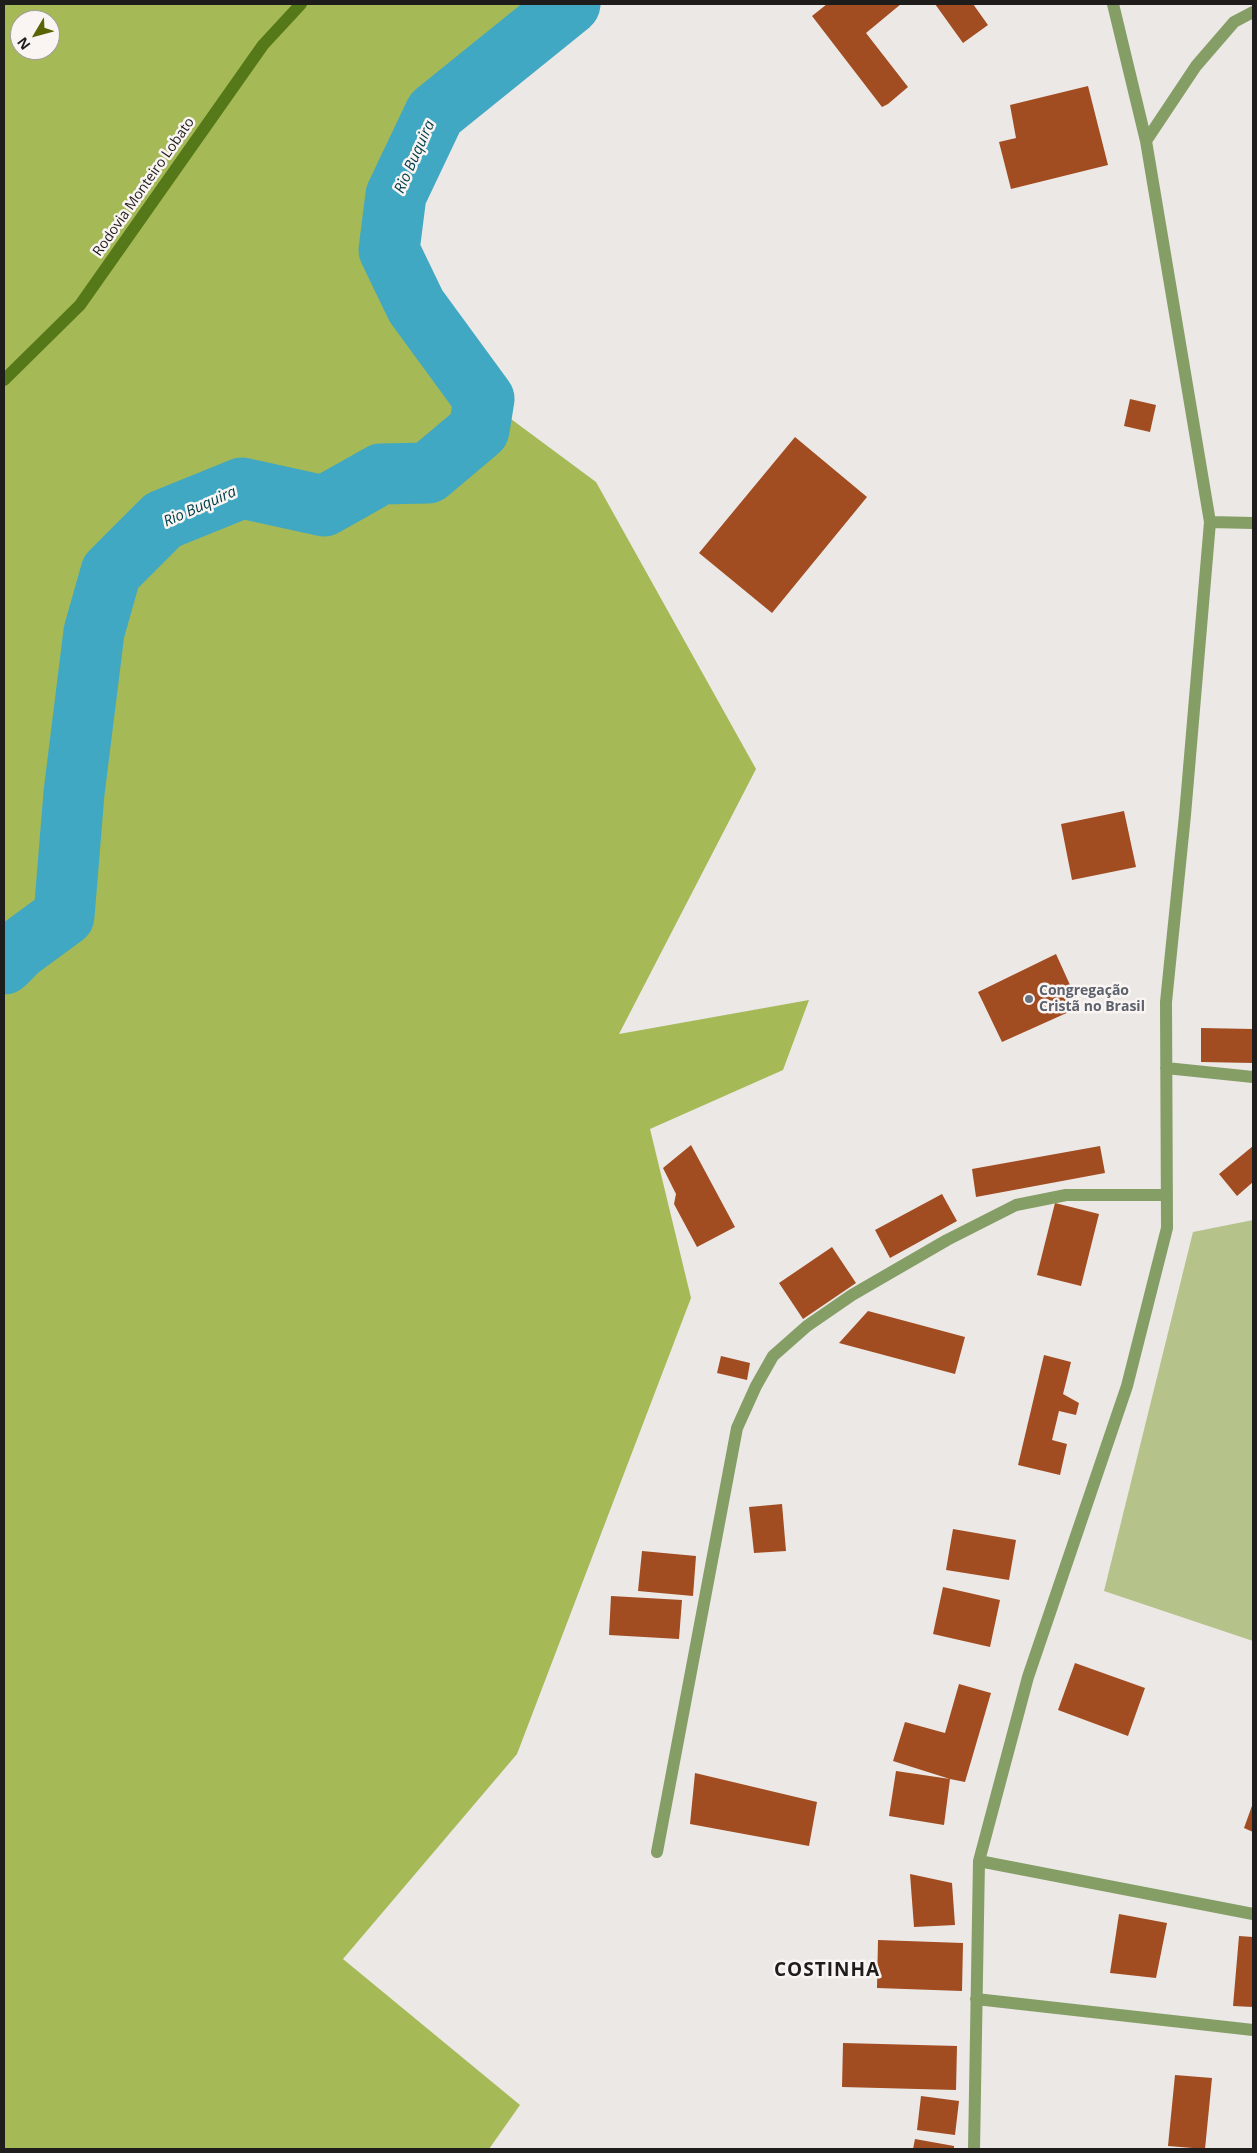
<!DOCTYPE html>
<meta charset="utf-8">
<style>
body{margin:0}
#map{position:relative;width:1257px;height:2153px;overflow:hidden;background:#ece8e5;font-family:"Open Sans",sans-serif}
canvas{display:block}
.frame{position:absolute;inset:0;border:5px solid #1f1d1c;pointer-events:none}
.north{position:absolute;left:10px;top:10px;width:50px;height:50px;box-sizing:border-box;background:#faf5f2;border:1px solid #a29f9c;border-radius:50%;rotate:233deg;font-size:14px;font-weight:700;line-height:20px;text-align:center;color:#1f1d1c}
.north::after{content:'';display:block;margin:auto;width:18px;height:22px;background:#5a6404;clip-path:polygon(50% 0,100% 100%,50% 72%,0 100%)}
</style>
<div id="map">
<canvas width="1257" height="2153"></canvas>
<div class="frame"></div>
<div class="north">N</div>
</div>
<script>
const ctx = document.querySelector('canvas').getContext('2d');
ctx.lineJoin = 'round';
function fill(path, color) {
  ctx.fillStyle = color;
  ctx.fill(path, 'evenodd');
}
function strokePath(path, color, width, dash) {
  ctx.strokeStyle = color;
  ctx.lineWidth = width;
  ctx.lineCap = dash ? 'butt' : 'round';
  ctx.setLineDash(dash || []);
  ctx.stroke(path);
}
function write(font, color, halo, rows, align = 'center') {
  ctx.font = font + ' "Open Sans",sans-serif';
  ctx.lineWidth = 5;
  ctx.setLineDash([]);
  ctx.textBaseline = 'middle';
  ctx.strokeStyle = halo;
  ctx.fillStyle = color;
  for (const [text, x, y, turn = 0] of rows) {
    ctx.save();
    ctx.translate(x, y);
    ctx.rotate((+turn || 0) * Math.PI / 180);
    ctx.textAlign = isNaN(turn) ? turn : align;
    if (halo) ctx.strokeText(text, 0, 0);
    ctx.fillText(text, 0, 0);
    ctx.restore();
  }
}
fill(new Path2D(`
 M1253,1220V1641L1104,1591L1193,1232Z`), '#b5c28a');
fill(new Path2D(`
 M4,4H567L435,113L399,271L484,399L596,482L756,769L619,1034L809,1000L783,1070L650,1129L691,1298L517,1754L343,1959L520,2105L489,2149H4ZM20,20H50V50H20Z`), '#a5b957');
strokePath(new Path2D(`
 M4,964L19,949L64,916L74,793L94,632L111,572L163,520L242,488L324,506L381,474L428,473L479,430L484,399L416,306L389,250L396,195L435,113L570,4`), '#40a8c2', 61);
fill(new Path2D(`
 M827,4H901L866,33L908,87L888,104L882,107L812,16Z
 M935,4H973L988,25L963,43Z
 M1088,86L1108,165L1011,189L999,142L1016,138L1010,105Z
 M1130,399L1156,405L1150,432L1124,426Z
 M795,437L867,497L772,613L699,553Z
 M1124,811L1136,867L1072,880L1061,824Z
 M1056,954L1080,1007L1002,1042L978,992Z
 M1201,1028L1253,1029V1063L1201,1062Z
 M691,1145L735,1227L697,1247L674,1204L676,1194L663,1168Z
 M1100,1146L1105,1173L976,1197L972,1169Z
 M1253,1146V1182L1237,1196L1219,1174Z
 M942,1194L957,1221L890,1258L875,1230Z
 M1055,1203L1099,1214L1081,1286L1037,1275Z
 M832,1247L856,1283L803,1319L779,1283Z
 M868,1311L965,1337L955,1374L839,1343Z
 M1044,1355L1071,1362L1063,1394L1079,1403L1076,1415L1059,1411L1052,1440L1067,1444L1060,1475L1018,1465Z
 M721,1356L750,1363L747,1380L717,1373Z
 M782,1504L786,1551L754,1553L749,1507Z
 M953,1529L1016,1540L1009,1580L946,1570Z
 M642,1551L696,1556L693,1596L638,1591Z
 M943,1587L1000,1600L990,1647L933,1634Z
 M611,1596L682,1600L679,1639L609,1635Z
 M1075,1663L1145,1688L1128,1736L1058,1710Z
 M959,1684L991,1693L965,1782L950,1779L893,1761L905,1722L945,1733Z
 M896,1771L950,1779L944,1825L889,1816Z
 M695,1773L817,1802L809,1846L690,1824Z
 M1253,1803V1832L1244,1828Z
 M910,1874L952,1883L955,1925L914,1927Z
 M1119,1914L1167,1923L1156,1978L1110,1973Z
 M1239,1936L1253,1937V2007L1233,2006Z
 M878,1940L963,1943L962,1991L877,1988Z
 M843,2043L957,2046L956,2090L842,2087Z
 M1175,2075L1212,2078L1205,2149L1168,2146Z
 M921,2096L959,2101L955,2135L917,2130Z
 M915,2139L954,2146V2149H913Z`), '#a24c22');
strokePath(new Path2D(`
 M1146,141L1196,66L1234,22L1253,12
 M1210,522L1253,523
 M1166,1068L1253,1077
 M657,1852L737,1428L756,1386L773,1356L807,1326L852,1295L947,1240L1016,1205L1066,1195H1167
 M979,1861L1253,1914
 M976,1999L1253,2030
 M974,2149L979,1861L1028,1677L1127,1386L1167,1228L1166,1002L1185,815L1210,522L1146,141L1113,4`), '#849e66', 12);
strokePath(new Path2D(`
 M4,380L80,305L263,45L301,4`), '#557818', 12);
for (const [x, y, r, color] of [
 [1029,999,5,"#6b7280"]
]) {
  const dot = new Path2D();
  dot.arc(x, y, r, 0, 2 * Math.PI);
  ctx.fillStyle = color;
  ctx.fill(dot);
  strokePath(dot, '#faf5f2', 2);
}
write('14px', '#1f1d1c', '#faf5f2', [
 ["Rodovia Monteiro Lobato",144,187,-55]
]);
write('bold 14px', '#5b616d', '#faf5f2', [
 ["Congregação",1039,991],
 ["Cristã no Brasil",1039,1007]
], 'left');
write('italic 15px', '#00404d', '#faf5f2', [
 ["Rio Buquira",415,157,-66],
 ["Rio Buquira",200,507,-24]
]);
ctx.letterSpacing = '1px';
write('bold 19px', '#1f1d1c', '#faf5f2', [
 ["COSTINHA",827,1971]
]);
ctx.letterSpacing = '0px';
</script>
